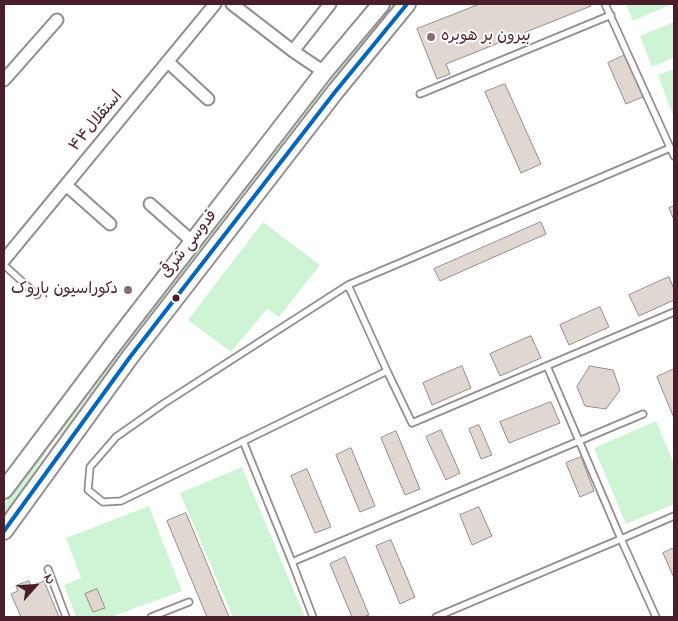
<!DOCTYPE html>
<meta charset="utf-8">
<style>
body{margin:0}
#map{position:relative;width:678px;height:621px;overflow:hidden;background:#fff;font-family:"Indie Flower",sans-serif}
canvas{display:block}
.frame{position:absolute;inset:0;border:5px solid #4a1f2b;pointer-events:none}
.north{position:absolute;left:10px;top:561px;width:50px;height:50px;-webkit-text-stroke:4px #fff;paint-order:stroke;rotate:64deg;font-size:14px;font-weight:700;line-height:20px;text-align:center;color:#4a1f2b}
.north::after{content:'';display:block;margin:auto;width:18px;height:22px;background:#4a1f2b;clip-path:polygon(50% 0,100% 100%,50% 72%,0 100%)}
</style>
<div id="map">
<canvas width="678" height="621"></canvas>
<div class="frame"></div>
<div class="north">N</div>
</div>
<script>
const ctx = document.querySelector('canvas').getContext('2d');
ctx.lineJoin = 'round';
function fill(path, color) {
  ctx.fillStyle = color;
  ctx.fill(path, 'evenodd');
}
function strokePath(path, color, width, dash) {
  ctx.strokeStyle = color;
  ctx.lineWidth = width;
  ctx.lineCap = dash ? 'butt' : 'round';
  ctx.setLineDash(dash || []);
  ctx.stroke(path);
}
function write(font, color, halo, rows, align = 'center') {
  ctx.font = font + ' "Indie Flower","Playpen Sans Arabic",sans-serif';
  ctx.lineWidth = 4;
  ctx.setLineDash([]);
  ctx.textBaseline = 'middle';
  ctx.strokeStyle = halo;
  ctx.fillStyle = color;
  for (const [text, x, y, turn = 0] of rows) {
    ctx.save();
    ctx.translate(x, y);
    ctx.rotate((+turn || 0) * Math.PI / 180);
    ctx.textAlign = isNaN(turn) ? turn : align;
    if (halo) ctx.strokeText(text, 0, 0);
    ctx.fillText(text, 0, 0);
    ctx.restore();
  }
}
fill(new Path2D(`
 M391,4H398C355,54 316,106 275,157C202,249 129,341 60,436L58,433C162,285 278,145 391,4Z
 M626,4H670V5L633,21Z
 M674,22V58L652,67L640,36Z
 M674,69V118L658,75Z
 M263,222L320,265L279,317L267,309L231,352L188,320Z
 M656,421L674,464V504L626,524L594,448Z
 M43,449L47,452L4,517V505Z
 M242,467L305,617H233L180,493Z
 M149,506L182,591L111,617H76L64,585L81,578L66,538Z`), '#cff3d5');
const building = new Path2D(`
 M480,4H590L591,6L446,64L450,74L437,79L417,29Z
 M627,54L645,96L626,104L608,63Z
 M505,84L541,164L521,173L485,92Z
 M674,206V220L669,208Z
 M541,222L546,234L440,281L434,269Z
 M669,277L674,289V300L639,316L629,295Z
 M600,307L609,327L569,345L560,325Z
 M531,336L541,358L500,376L490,354Z
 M462,366L471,388L432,405L423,383Z
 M590,366L613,370L620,390L606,409L585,406L577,387Z
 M674,369V418L657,377Z
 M551,402L560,423L509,443L500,422Z
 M479,425L492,455L481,459L469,429Z
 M441,430L460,473L446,480L426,437Z
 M396,431L420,489L405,495L381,438Z
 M351,448L375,506L360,512L336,455Z
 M581,457L594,491L580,497L566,463Z
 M307,469L331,527L315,533L291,476Z
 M479,507L492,536L472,545L460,515Z
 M186,513L229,617H207L167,521Z
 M391,540L415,597L400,604L376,546Z
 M674,548V578L663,553Z
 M345,557L369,615L363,617H352L330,564Z
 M29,581L31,586L44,581L59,617H21L11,594L18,591L16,586Z
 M97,589L105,608L93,612L85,594Z`);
fill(building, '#e0d7d1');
strokePath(building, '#948c8e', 1);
const lane = new Path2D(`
 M605,4L674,156
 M420,94L611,15
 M4,265L37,295
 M348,285L163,404L116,437L90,467L88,490L103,502L121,501L387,371L412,423L674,312
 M547,366L621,539L674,516
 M387,371L348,285L670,148
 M243,441L292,562
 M48,569L66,617
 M151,617L189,602
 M313,617L292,562L643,414
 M436,617L621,539L656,617`);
const street = new Path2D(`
 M232,4L293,51L324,72
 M293,51L330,4
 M168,62L208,99
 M4,80L57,20
 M66,185L110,224
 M150,204L193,242
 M4,260L215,4`);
const secondary = new Path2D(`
 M4,490L113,345L324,72L381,4
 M4,531L130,357L335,92L407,4`);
strokePath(lane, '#948c8e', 9);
strokePath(street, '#948c8e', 15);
strokePath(secondary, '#948c8e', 20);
strokePath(lane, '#fff', 5.5);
strokePath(street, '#fff', 11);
strokePath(secondary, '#fff', 16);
strokePath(new Path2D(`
 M4,531L130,357L335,92L407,4`), '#0065bd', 4);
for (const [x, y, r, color] of [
 [431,37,5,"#896d75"],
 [128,290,5,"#896d75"],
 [176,298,4.5,"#4a1f2b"]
]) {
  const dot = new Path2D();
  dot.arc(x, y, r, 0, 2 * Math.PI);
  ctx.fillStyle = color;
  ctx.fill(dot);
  strokePath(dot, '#fff', 2);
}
write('16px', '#4a1f2b', '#fff', [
 ["بیرون بر هوبره",441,37],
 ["دکوراسیون باروک",118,290,"right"]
], 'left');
write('16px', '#4a1f2b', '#fff', [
 ["استقلال۴۴",97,122,-50],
 ["قدوسی شرقی",190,245,-52]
]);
</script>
